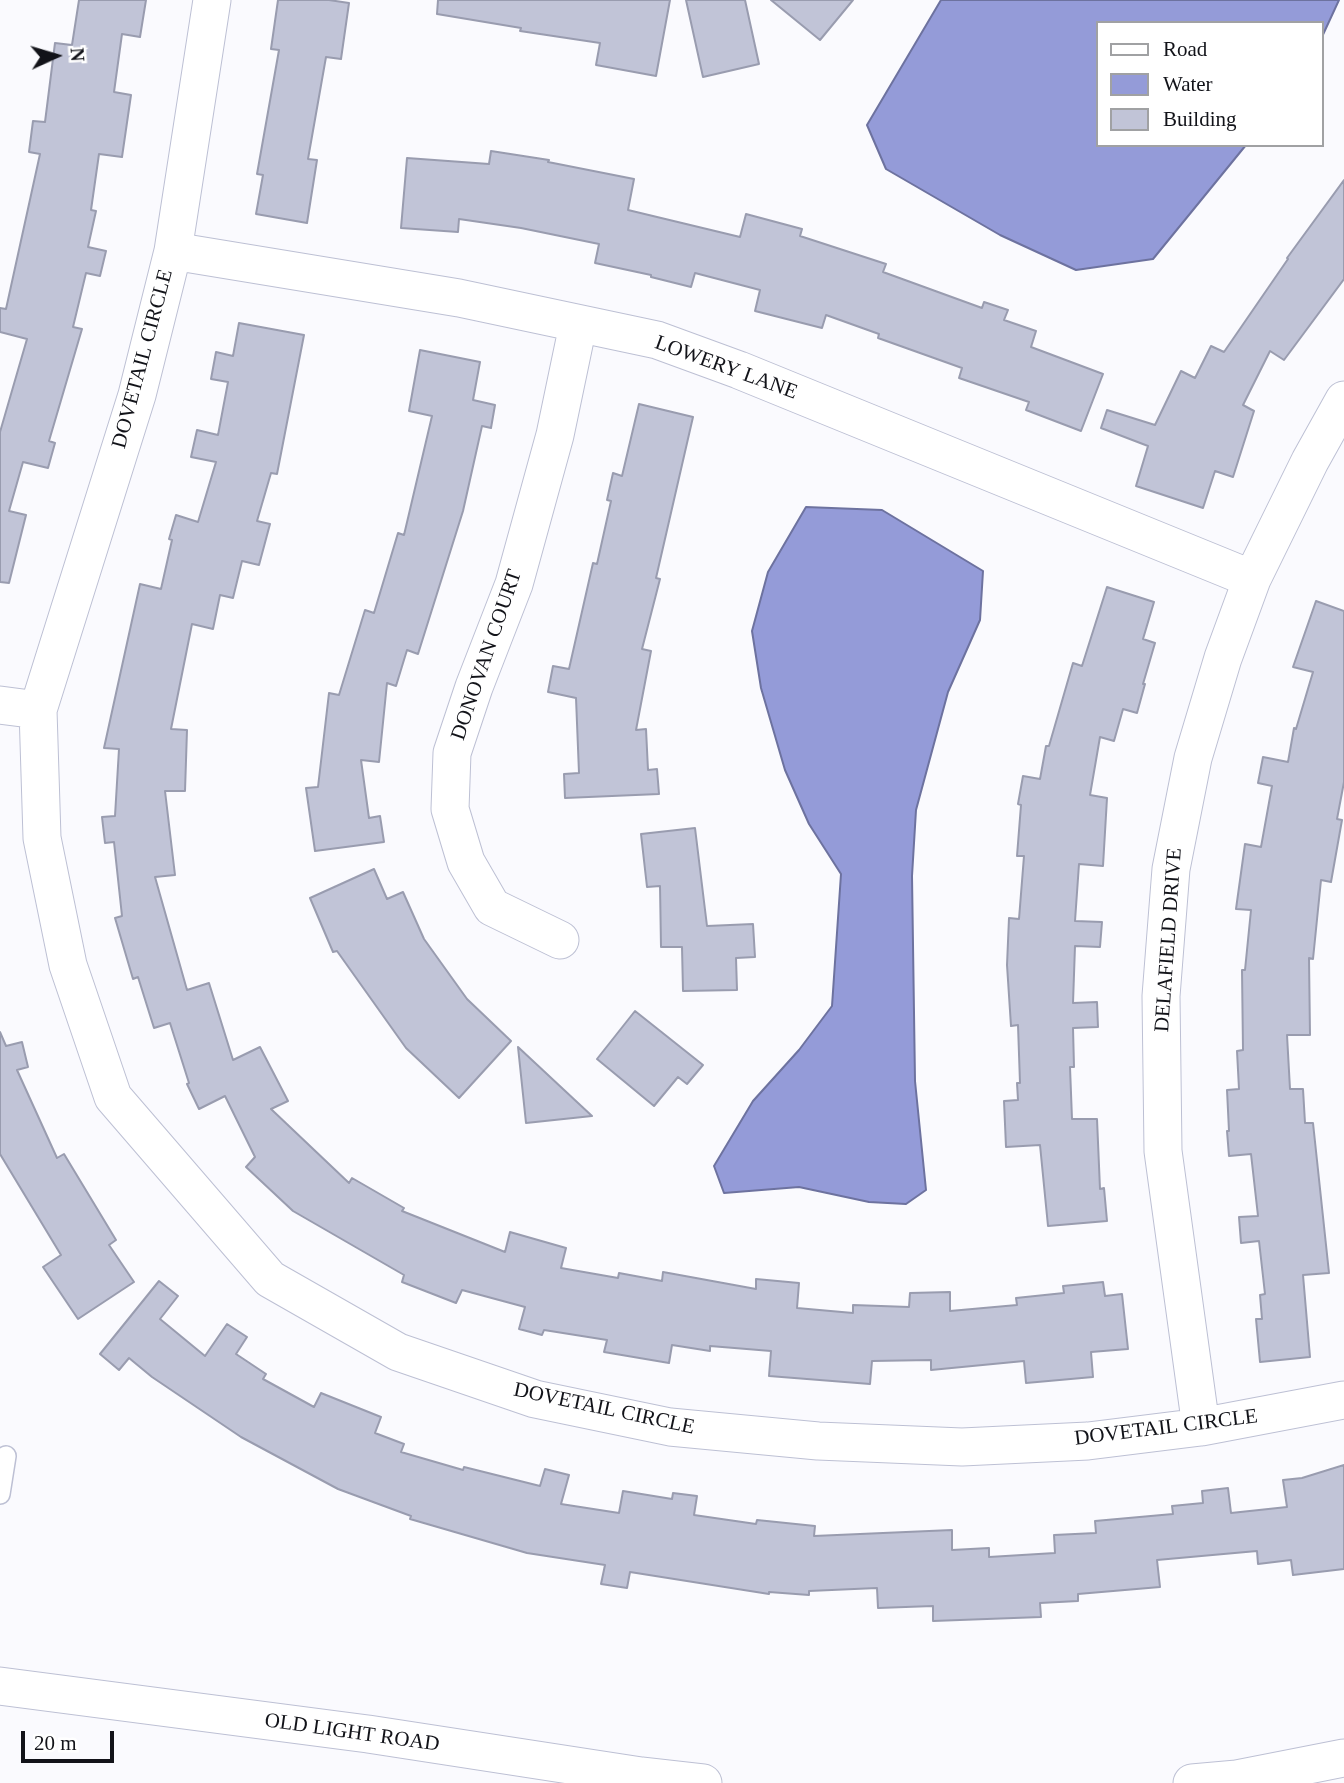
<!DOCTYPE html>
<style>
body{margin:0}
#map{position:relative;width:1344px;height:1783px;overflow:hidden;background:#fafafe;font-family:"Times New Roman",serif}
canvas{display:block}
.legend{position:absolute;left:1096px;top:21px;width:228px;height:126px;box-sizing:border-box;background:#fff;border:2px solid #a0a1a3;margin:0;padding:9px 12px;list-style:none;font-size:21px;color:#121319}
.legend li{display:flex;align-items:center;gap:14px;height:35px}
.legend b{width:35px;border:2px solid #a0a1a3}
.north{position:absolute;left:21px;top:21px;width:70px;height:70px;-webkit-text-stroke:5px #fff;paint-order:stroke;rotate:86deg;font-size:19px;font-weight:700;line-height:28px;text-align:center;color:#121319}
.north::after{content:'';display:block;margin:auto;width:24px;height:32px;background:#121319;clip-path:polygon(50% 0,100% 100%,50% 72%,0 100%)}
.scale{position:absolute;left:21px;top:1731px;width:93px;height:32px;box-sizing:border-box;border:4px solid #121319;border-top:0;padding-left:9px;font-size:21px;line-height:24px;white-space:nowrap;color:#121319;-webkit-text-stroke:5px #fff;paint-order:stroke}
</style>
<div id="map">
<canvas width="1344" height="1783"></canvas>
<ul class="legend">
<li><b style="height:9px;background:#fff"></b>Road</li>
<li><b style="height:19px;background:#949bd8"></b>Water</li>
<li><b style="height:19px;background:#c1c4d7"></b>Building</li>
</ul>
<div class="north">N</div>
<div class="scale">20 m</div>
</div>
<script>
const ctx = document.querySelector('canvas').getContext('2d');
ctx.lineJoin = 'round';
function fill(path, color) {
  ctx.fillStyle = color;
  ctx.fill(path, 'evenodd');
}
function strokePath(path, color, width, dash) {
  ctx.strokeStyle = color;
  ctx.lineWidth = width;
  ctx.lineCap = dash ? 'butt' : 'round';
  ctx.setLineDash(dash || []);
  ctx.stroke(path);
}
function write(font, color, halo, rows, align = 'center') {
  ctx.font = font + ' "Times New Roman",serif';
  ctx.lineWidth = 5;
  ctx.setLineDash([]);
  ctx.textBaseline = 'middle';
  ctx.strokeStyle = halo;
  ctx.fillStyle = color;
  for (const [text, x, y, turn = 0] of rows) {
    ctx.save();
    ctx.translate(x, y);
    ctx.rotate((+turn || 0) * Math.PI / 180);
    ctx.textAlign = isNaN(turn) ? turn : align;
    if (halo) ctx.strokeText(text, 0, 0);
    ctx.fillText(text, 0, 0);
    ctx.restore();
  }
}
const water = new Path2D(`
 M941,0H1339L1321,39V23H1097V145H1246L1153,259L1076,270L1000,235L886,169L867,125Z
 M806,507L882,510L983,571L980,620L948,692L916,810L912,876L915,1081L926,1190L906,1204L869,1202L799,1187L724,1193L714,1166L753,1101L799,1050L832,1006L841,874L809,824L785,770L761,688L752,631L768,572Z`);
fill(water, '#949bd8');
strokePath(water, '#6d729f', 2);
const building = new Path2D(`
 M79,0H146L140,37L122,34L114,92L131,95L122,157L99,154L91,210L96,211L88,247L106,251L100,276L86,273L73,327L82,329L49,441L55,443L48,468L23,462L9,511L26,515L9,583L0,582V432L27,339L0,332V308L6,309L40,154L29,152L33,121L45,122L55,43L72,45Z
 M278,0H329L349,3L341,59L326,57L308,159L317,160L307,223L256,214L263,175L257,174L279,50L271,49Z
 M438,0H670L656,76L596,65L600,43L520,31L521,28L437,14Z
 M686,0H745L759,64L703,77Z
 M771,0H853L820,40Z
 M491,151L549,160L548,162L634,179L628,210L740,237L746,214L802,229L800,236L886,264L883,272L982,308L984,302L1008,310L1004,320L1036,331L1031,347L1103,374L1081,431L1026,410L1029,402L959,378L962,368L878,338L879,334L826,315L822,328L755,311L760,290L695,273L691,287L651,277V275L595,263L599,244L521,228L459,219L458,232L401,228L407,158L489,164Z
 M1344,180V279L1284,360L1270,351L1243,405L1254,411L1233,477L1215,471L1203,508L1136,486L1148,446L1101,428L1107,410L1155,425L1181,371L1195,378L1211,346L1224,352L1288,259L1287,258Z
 M239,323L304,335L277,474L271,473L257,521L270,524L259,565L242,561L233,598L220,595L213,629L192,624L171,729L187,730L185,791H165L175,875L155,877L187,990L209,983L233,1060L260,1047L288,1101L271,1109L349,1183L352,1178L404,1208L402,1211L505,1252L510,1232L566,1248L561,1268L618,1278L619,1273L662,1281L663,1272L756,1289V1279L799,1283L797,1308L853,1313V1305L909,1307L910,1293L950,1292V1311L1017,1305L1016,1298L1064,1293L1063,1286L1103,1282L1105,1296L1122,1294L1128,1349L1091,1352L1093,1377L1026,1383L1024,1361L931,1370V1360L872,1361L870,1384L769,1376L771,1351L710,1346V1351L672,1345L669,1363L604,1352L607,1340L544,1330L542,1335L519,1329L525,1307L462,1290L456,1303L402,1282L404,1275L293,1211L246,1167L255,1157L225,1096L199,1109L187,1084L189,1083L170,1023L154,1028L138,977L133,979L115,918L122,916L114,842L105,843L102,817L115,816L119,749L104,748L140,584L161,589L172,540L169,539L176,515L198,522L216,462L191,457L197,430L218,435L228,382L211,379L216,352L233,356Z
 M420,350L480,362L473,400L495,405L491,428L482,426L463,511L418,654L407,650L396,686L387,683L379,762L361,760L369,818L380,816L384,842L315,851L306,788L318,787L329,693L339,695L365,610L374,613L398,533L404,535L432,416L409,411Z
 M639,404L693,417L656,578L660,579L642,649L651,651L636,730L646,729L648,770L657,769L659,794L565,798L564,774L579,773L576,698L548,692L553,666L569,669L593,563L597,564L611,501L607,500L613,473L622,476Z
 M1107,587L1154,602L1143,639L1155,643L1143,684H1145L1137,713L1123,709L1114,741L1100,737L1090,795L1107,798L1103,866L1079,864L1075,921L1102,922L1100,947L1075,946L1073,1003L1097,1002L1098,1027L1073,1028L1074,1067H1070L1072,1119H1097L1100,1189L1104,1188L1107,1221L1048,1226L1040,1145L1006,1147L1004,1101L1018,1100L1017,1083H1020L1018,1025L1011,1026L1007,965L1009,918L1019,919L1024,856H1017L1021,805L1018,804L1023,776L1040,779L1046,746H1049L1073,663L1082,666Z
 M1316,601L1344,611V782L1337,819L1342,820L1331,882L1321,880L1313,959L1309,958L1310,1035H1287L1290,1089H1303L1305,1123H1313L1329,1273L1303,1275L1310,1357L1260,1362L1256,1319H1262L1260,1295L1265,1294L1259,1241L1241,1243L1239,1217L1258,1216L1251,1154L1229,1156L1227,1131H1229L1227,1090L1239,1089L1237,1051L1243,1050L1242,970H1245L1251,910L1236,909L1245,844L1261,847L1272,786L1258,783L1263,757L1288,762L1294,728L1296,729L1313,672L1293,667Z
 M695,828L707,926L753,924L755,957L736,958L737,990L683,991L682,947H661L660,886L647,887L641,834Z
 M374,869L387,899L403,892L424,939L467,999L511,1041L459,1098L406,1048L337,951L333,952L310,898Z
 M635,1011L703,1065L687,1084L678,1077L654,1106L597,1059Z
 M0,1032L6,1046L22,1042L28,1067L17,1070L57,1158L64,1154L116,1240L109,1245L134,1282L78,1319L43,1267L61,1255L0,1154Z
 M518,1047L592,1116L526,1123Z
 M159,1281L178,1296L160,1319L205,1356L227,1324L247,1337L236,1354L266,1374L263,1379L314,1407L321,1393L381,1417L375,1433L404,1444L401,1452L463,1470L464,1467L540,1486L545,1469L569,1475L561,1504L619,1513L623,1491L672,1499L673,1493L697,1496L694,1515L756,1524L757,1520L815,1526L814,1536L952,1530V1550L989,1548V1557L1055,1553L1054,1535L1096,1533L1095,1521L1173,1514L1172,1506L1203,1503L1202,1491L1228,1488L1231,1513L1287,1507L1283,1480L1302,1478L1344,1465V1569L1293,1575L1291,1560L1258,1564L1257,1551L1157,1560L1160,1587L1078,1594V1601L1040,1603L1041,1617L933,1621V1606L878,1608L877,1588L809,1591V1595L769,1592V1594L630,1572L627,1588L601,1584L605,1565L527,1553L410,1519L411,1516L338,1489L241,1437L152,1377L129,1358L119,1370L100,1354Z`);
fill(building, '#c1c4d7');
strokePath(building, '#999caf', 2);
const service = new Path2D(`
 M0,1494L6,1456`);
const minor = new Path2D(`
 M212,0L173,251L137,395L38,710L42,838L68,965L113,1097L270,1279L398,1352L535,1399L670,1427L818,1441L962,1447L1088,1441L1201,1427L1344,1400
 M173,251L459,298L657,340L739,370L1252,579
 M0,705L38,710
 M560,940L492,907L466,862L450,809L452,753L474,687L514,584L555,435L578,325
 M1201,1427L1163,1151L1161,996L1171,869L1193,758L1223,658L1252,579L1310,461L1344,400
 M0,1686L368,1734L641,1776L703,1783
 M1192,1783L1237,1779L1344,1758`);
strokePath(service, '#bdc0d4', 22);
strokePath(minor, '#bdc0d4', 39);
strokePath(service, '#fff', 19);
strokePath(minor, '#fff', 37);
write('21px', '#121319', '#fff', [
 ["DOVETAIL CIRCLE",143,359,-75],
 ["LOWERY LANE",726,368,20],
 ["DONOVAN COURT",487,655,-71],
 ["DELAFIELD DRIVE",1169,940,-86],
 ["DOVETAIL CIRCLE",604,1409,12],
 ["DOVETAIL CIRCLE",1166,1428,-7],
 ["OLD LIGHT ROAD",352,1733,8]
]);
</script>
